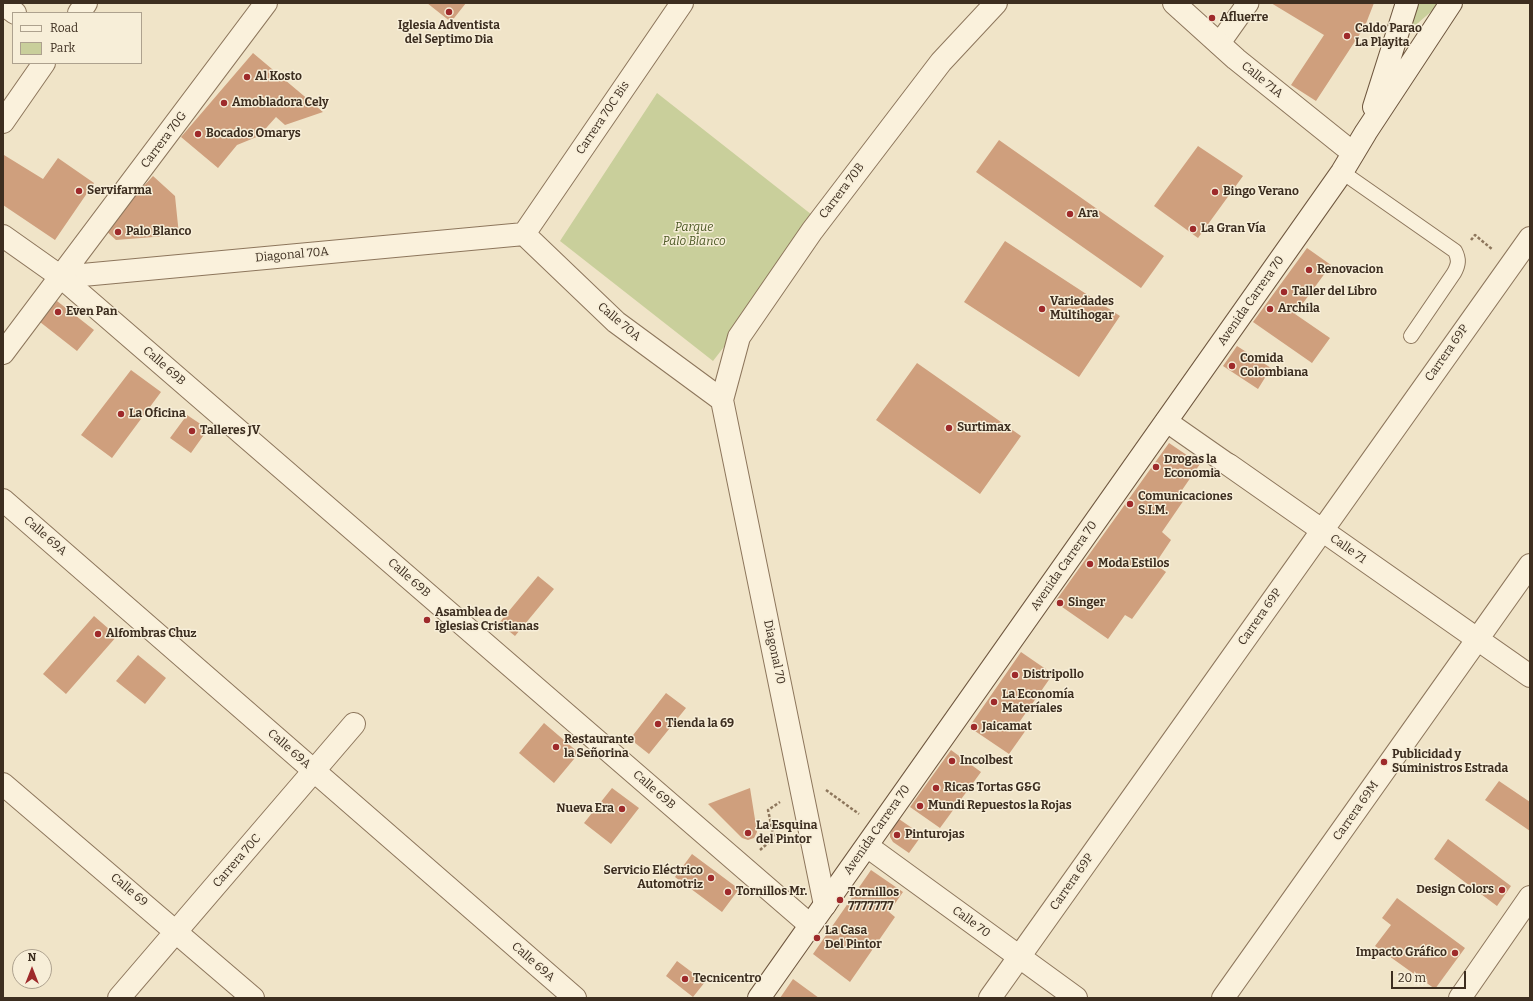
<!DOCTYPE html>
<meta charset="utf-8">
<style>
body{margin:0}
#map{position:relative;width:1533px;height:1001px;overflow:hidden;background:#f0e4c8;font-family:Bitter,serif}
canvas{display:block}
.frame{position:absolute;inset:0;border:4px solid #3d2e20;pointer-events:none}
.legend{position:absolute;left:12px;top:12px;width:130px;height:52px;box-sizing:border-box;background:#f7eed8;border:1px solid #ada18e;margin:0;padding:5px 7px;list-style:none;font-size:12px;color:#3d2e20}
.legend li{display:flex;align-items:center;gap:8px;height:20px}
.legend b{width:20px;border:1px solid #ada18e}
.north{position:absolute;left:12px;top:949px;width:40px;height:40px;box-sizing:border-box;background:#f7eed8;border:1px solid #ada18e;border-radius:50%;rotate:0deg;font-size:11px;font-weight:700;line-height:16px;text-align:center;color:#3d2e20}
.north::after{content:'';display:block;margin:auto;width:14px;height:18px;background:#9e2a2b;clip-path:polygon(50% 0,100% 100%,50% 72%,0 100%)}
.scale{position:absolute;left:1391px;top:971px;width:75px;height:18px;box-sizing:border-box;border:2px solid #3d2e20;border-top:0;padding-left:5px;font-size:12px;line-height:14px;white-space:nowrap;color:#3d2e20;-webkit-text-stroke:3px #f7eed8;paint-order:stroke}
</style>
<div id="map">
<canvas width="1533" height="1001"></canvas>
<div class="frame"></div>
<ul class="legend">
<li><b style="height:5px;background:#faf1dc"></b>Road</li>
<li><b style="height:11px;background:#c9cf9b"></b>Park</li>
</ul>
<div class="north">N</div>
<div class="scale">20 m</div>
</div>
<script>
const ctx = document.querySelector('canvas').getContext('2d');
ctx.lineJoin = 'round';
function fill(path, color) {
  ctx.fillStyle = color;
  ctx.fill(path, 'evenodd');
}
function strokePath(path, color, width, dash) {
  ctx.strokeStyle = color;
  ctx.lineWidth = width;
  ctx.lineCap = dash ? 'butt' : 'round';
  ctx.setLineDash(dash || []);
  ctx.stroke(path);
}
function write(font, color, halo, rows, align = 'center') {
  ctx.font = font + ' Bitter,serif';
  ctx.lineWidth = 3;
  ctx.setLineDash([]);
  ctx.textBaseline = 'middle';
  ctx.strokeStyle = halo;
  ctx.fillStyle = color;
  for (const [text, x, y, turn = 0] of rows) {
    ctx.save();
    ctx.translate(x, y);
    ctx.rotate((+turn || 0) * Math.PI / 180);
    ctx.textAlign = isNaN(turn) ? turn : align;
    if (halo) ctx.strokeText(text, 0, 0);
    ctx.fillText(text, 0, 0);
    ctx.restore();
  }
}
fill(new Path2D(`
 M1413,3H1437L1433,10L1403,36Z
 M657,93L821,222L713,361L560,241Z`), '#c9cf9b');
fill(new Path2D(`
 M427,3H466L451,22Z
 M1271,3H1374L1365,26L1316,101L1291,85L1324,35Z
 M253,53L323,112L285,125L276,117L259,136L237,145L218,168L181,137Z
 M999,140L1164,256L1141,288L976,172Z
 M1198,146L1243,176L1198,238L1154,206Z
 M4,155L43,179L58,158L94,183L55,240L3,205V157Z
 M153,176L175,196L179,235L116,240L104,229Z
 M1005,241L1120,316L1079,377L964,302Z
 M1307,248L1331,265L1295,314L1330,338L1312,363L1253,322Z
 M57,301L94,330L77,351L40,322Z
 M1237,346L1271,368L1258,389L1223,366Z
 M917,363L1021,436L980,494L876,420Z
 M131,370L161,392L112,458L81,435Z
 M187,415L208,429L191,453L170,438Z
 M1169,443L1200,464L1180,493L1186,497L1162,532L1171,540L1155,564L1166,572L1132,619L1125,615L1108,639L1055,602Z
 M538,576L554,589L515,636L499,623Z
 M94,616L117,636L66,694L43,674Z
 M1021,652L1053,674L1018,724L1026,730L1009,754L969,727Z
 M138,655L166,678L145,704L116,681Z
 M666,693L686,708L649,754L630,739Z
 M544,723L579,753L554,783L519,753Z
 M951,750L981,772L940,828L910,807Z
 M1499,781L1530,802V831L1485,800Z
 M612,788L639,808L611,844L584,823Z
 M750,788L757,832L754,838L748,840L742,838L708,804Z
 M899,819L922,835L909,853L893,842L890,837V831Z
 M1448,839L1511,886L1497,906L1434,859Z
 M692,854L739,889L722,912L675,877Z
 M871,870L903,892L889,912L895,917L850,982L813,954Z
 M1397,898L1465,948L1435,989L1375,946L1391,925L1382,918Z
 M677,961L705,982L693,997L666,976Z
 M793,979L819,998H780Z`), '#cf9f7d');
const service = new Path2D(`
 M1342,172L1455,251C1459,259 1459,264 1454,273L1411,336`);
const pedestrian = new Path2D(`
 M1219,44L1248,3
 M1166,421L1229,465`);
const minor = new Path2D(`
 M1174,3L1236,59L1353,153
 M3,4L15,13
 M79,13L86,3
 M3,122L44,63
 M524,234L682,3
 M524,234L616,322L722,400
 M61,277L524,234
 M3,353L266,3
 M1229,465L1530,676
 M3,784L253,998
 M867,846L1076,998
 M825,905L722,400L739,337L812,231L941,62L996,3
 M119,998L354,724
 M990,998L1530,238
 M1223,998L1530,565`);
const tertiary = new Path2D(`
 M3,236L61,277L810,925
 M3,500L575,998
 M1460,998L1530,897`);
const secondary = new Path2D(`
 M1374,107L1407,3
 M759,998L1342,172L1366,132L1451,3`);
strokePath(service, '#8d765c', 16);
strokePath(pedestrian, '#8d765c', 23);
strokePath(minor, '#8d765c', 24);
strokePath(tertiary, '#8d765c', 24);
strokePath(secondary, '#6f573f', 24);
strokePath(new Path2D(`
 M1471,240L1475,235L1493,250
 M826,790L859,814
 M760,850L774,838L768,810L780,802`), '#8d765c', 2.5, [3, 2]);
strokePath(service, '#faf1dc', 14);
strokePath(pedestrian, '#faf1dc', 21);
strokePath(minor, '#faf1dc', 22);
strokePath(tertiary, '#faf1dc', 22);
strokePath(secondary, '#faf1dc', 22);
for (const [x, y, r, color] of [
 [449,12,4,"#9e2a2b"],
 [1212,18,4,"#9e2a2b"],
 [1347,36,4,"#9e2a2b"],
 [247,77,4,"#9e2a2b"],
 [224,103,4,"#9e2a2b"],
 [198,134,4,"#9e2a2b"],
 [79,191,4,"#9e2a2b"],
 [1215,192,4,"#9e2a2b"],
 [1070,214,4,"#9e2a2b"],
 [1193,229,4,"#9e2a2b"],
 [118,232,4,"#9e2a2b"],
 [1309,270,4,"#9e2a2b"],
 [1284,292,4,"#9e2a2b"],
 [1042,309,4,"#9e2a2b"],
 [1270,309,4,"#9e2a2b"],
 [58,312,4,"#9e2a2b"],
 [1232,366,4,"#9e2a2b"],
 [121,414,4,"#9e2a2b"],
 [949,428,4,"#9e2a2b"],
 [192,431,4,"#9e2a2b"],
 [1156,467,4,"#9e2a2b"],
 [1130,504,4,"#9e2a2b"],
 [1090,564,4,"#9e2a2b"],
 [1060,603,4,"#9e2a2b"],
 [427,620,4,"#9e2a2b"],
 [98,634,4,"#9e2a2b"],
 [1015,675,4,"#9e2a2b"],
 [994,702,4,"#9e2a2b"],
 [658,724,4,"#9e2a2b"],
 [974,727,4,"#9e2a2b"],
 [556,747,4,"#9e2a2b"],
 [952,761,4,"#9e2a2b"],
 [1384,762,4,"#9e2a2b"],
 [936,788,4,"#9e2a2b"],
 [920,806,4,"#9e2a2b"],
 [622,809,4,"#9e2a2b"],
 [748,833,4,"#9e2a2b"],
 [897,835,4,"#9e2a2b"],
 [711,878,4,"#9e2a2b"],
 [1502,890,4,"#9e2a2b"],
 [728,892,4,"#9e2a2b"],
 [840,900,4,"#9e2a2b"],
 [817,938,4,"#9e2a2b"],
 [1455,953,4,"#9e2a2b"],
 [685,979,4,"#9e2a2b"]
]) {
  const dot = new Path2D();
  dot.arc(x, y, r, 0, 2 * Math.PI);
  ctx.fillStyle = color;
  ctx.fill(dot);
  strokePath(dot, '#f7eed8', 1.5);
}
write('bold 12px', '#3d2e20', '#f7eed8', [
 ["Afluerre",1220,18],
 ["Iglesia Adventista",449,26,"center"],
 ["del Septimo Dia",449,40,"center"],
 ["Caldo Parao",1355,29],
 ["La Playita",1355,43],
 ["Al Kosto",255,77],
 ["Amobladora Cely",232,103],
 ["Bocados Omarys",206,134],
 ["Servifarma",87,191],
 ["Bingo Verano",1223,192],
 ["Ara",1078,214],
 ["La Gran Vía",1201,229],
 ["Palo Blanco",126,232],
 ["Renovacion",1317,270],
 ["Taller del Libro",1292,292],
 ["Variedades",1050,302],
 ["Multihogar",1050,316],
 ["Archila",1278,309],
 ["Even Pan",66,312],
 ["Comida",1240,359],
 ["Colombiana",1240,373],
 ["La Oficina",129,414],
 ["Surtimax",957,428],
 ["Talleres JV",200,431],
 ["Drogas la",1164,460],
 ["Economia",1164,474],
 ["Comunicaciones",1138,497],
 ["S.I.M.",1138,511],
 ["Moda Estilos",1098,564],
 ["Singer",1068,603],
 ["Asamblea de",435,613],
 ["Iglesias Cristianas",435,627],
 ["Alfombras Chuz",106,634],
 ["Distripollo",1023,675],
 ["La Economía",1002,695],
 ["Materíales",1002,709],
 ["Tienda la 69",666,724],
 ["Jaicamat",982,727],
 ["Restaurante",564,740],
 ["la Señorina",564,754],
 ["Publicidad y",1392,755],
 ["Suministros Estrada",1392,769],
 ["Incolbest",960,761],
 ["Ricas Tortas G&G",944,788],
 ["Mundi Repuestos la Rojas",928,806],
 ["Nueva Era",614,809,"right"],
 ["La Esquina",756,826],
 ["del Pintor",756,840],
 ["Pinturojas",905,835],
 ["Servicio Eléctrico",703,871,"right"],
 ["Automotriz",703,885,"right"],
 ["Design Colors",1494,890,"right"],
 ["Tornillos Mr.",736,892],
 ["Tornillos",848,893],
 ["7777777",848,907],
 ["La Casa",825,931],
 ["Del Pintor",825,945],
 ["Impacto Gráfico",1447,953,"right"],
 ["Tecnicentro",693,979]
], 'left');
write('12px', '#3d2e20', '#f7eed8', [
 ["Calle 71A",1262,80,39],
 ["Carrera 70C Bis",603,118,-56],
 ["Carrera 70G",164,140,-53],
 ["Carrera 70B",842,191,-53],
 ["Diagonal 70A",292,255,-5],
 ["Avenida Carrera 70",1251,301,-55],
 ["Calle 70A",619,322,40],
 ["Carrera 69P",1447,353,-55],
 ["Calle 69B",164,366,41],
 ["Calle 69A",45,536,41],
 ["Calle 71",1348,549,35],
 ["Avenida Carrera 70",1064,566,-55],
 ["Calle 69B",409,578,41],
 ["Carrera 69P",1260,617,-55],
 ["Diagonal 70",774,652,78],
 ["Calle 69A",289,749,41],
 ["Calle 69B",654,790,41],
 ["Carrera 69M",1356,811,-55],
 ["Avenida Carrera 70",877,830,-55],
 ["Carrera 70C",237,861,-49],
 ["Carrera 69P",1072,882,-55],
 ["Calle 69",129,890,40],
 ["Calle 70",971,922,36],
 ["Calle 69A",533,962,41]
]);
write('italic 12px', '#4d5a26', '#f7eed8', [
 ["Parque",694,228],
 ["Palo Blanco",694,242]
]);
</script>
